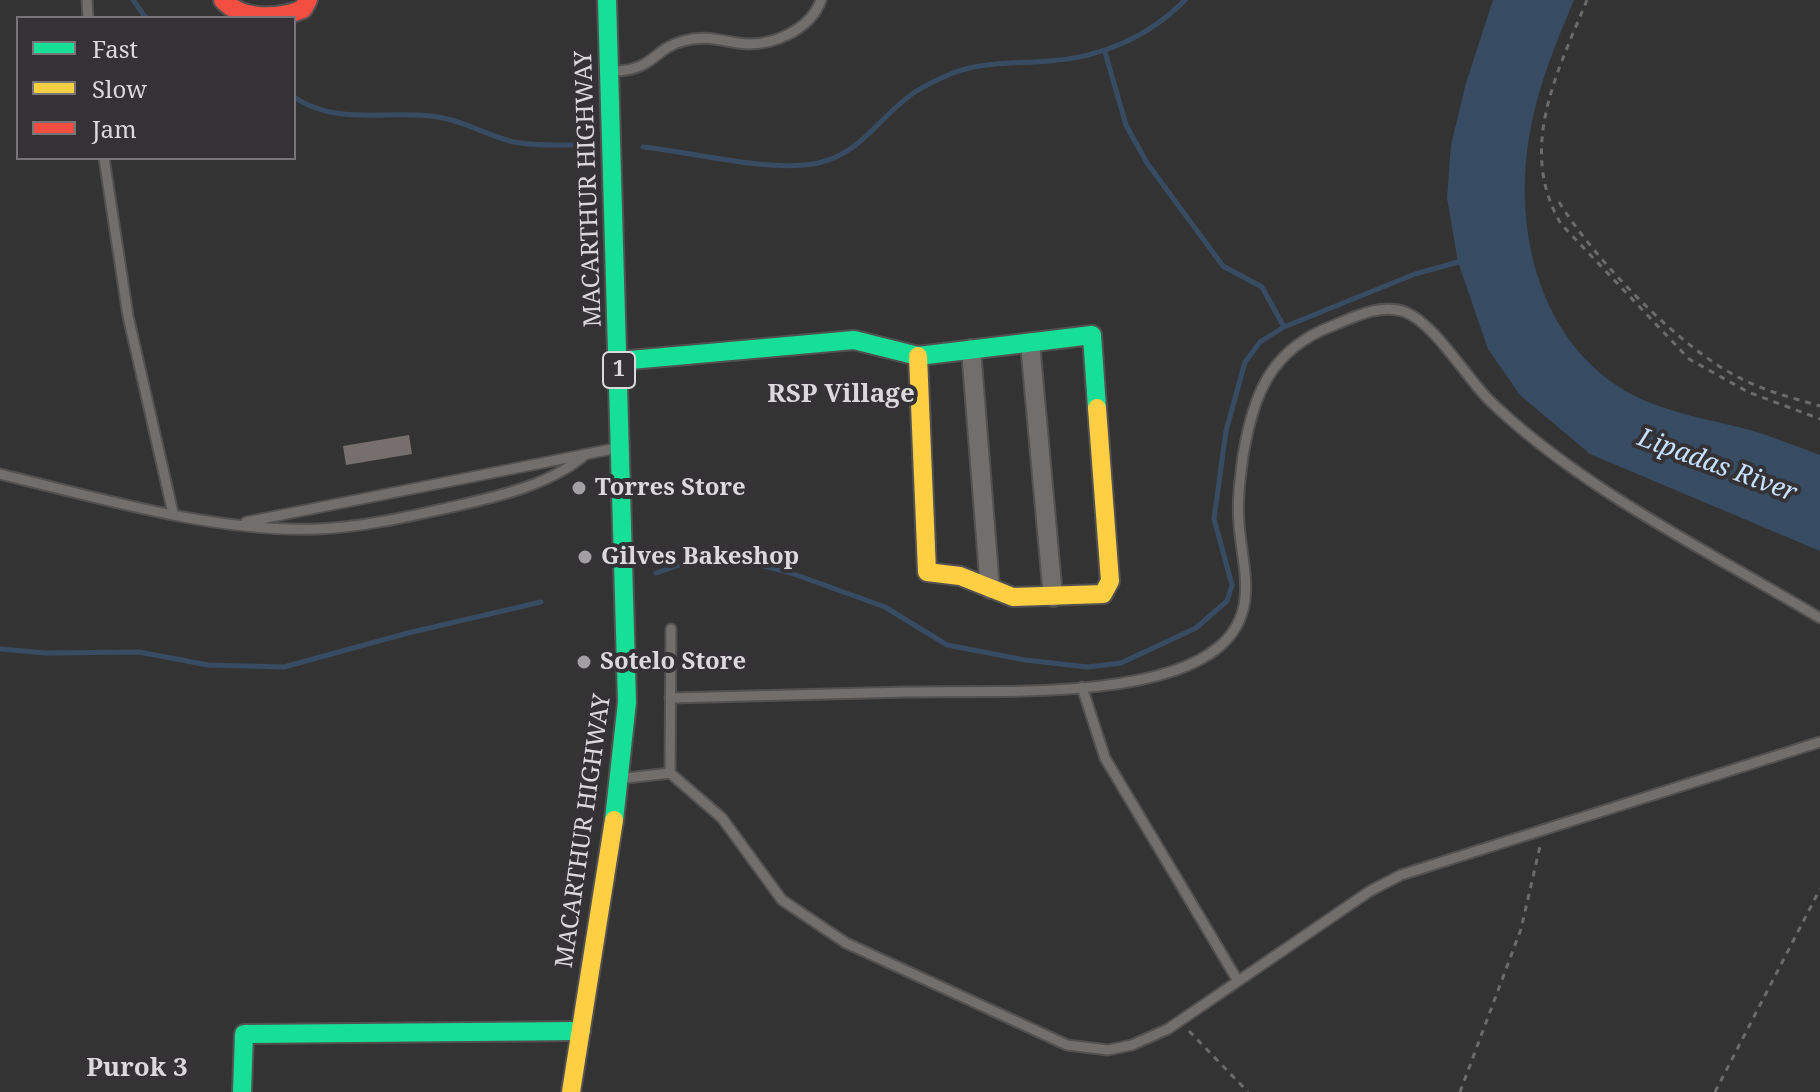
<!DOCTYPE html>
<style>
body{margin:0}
#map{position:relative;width:1820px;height:1092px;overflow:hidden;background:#343334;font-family:"Noto Serif",serif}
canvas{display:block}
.legend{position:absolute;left:16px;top:16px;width:280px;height:144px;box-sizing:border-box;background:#343235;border:2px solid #777577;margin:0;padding:10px 14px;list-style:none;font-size:24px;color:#dbd9db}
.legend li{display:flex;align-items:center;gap:16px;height:40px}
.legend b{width:40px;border:2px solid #777577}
</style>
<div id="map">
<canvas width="1820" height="1092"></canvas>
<ul class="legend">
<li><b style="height:10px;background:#16e098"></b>Fast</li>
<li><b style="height:10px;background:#ffcf43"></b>Slow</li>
<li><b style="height:10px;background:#f24e42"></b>Jam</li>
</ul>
</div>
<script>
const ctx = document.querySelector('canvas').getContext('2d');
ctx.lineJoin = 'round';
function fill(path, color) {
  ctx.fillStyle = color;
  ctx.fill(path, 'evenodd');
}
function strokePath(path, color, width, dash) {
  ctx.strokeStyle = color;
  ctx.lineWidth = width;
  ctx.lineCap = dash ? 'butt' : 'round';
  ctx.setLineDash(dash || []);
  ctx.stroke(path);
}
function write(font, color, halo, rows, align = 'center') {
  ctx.font = font + ' "Noto Serif",serif';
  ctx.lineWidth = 8;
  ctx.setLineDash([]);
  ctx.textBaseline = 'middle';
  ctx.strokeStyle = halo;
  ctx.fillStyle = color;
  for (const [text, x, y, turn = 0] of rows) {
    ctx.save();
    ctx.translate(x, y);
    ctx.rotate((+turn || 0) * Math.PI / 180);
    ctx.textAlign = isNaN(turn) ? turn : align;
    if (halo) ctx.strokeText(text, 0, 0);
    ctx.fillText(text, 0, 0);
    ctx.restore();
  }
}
fill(new Path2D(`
 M1493,0H1574C1556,43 1538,86 1530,132C1513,224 1536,333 1619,387C1659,413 1712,419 1757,432C1778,439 1799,447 1820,455V551L1590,454L1520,395L1488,349L1458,262L1447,198L1451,145L1466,83Z`), '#374c62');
strokePath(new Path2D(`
 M133,0L146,18
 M1105,52L1126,125L1147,163L1223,266L1262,287L1284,327
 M294,97C338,127 390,109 438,117C465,121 488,136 514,142C534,146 556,145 576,145
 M643,147C693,152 771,173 818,163C863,153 879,116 915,92C926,85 941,78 953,73C983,61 1018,64 1049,61C1100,58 1149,37 1185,0
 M656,573L705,556H726L791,573L885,607L947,645L1025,660L1088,667L1121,663L1196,628L1227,601L1232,585L1214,519L1226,431L1245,362L1260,342L1284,327L1348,301L1415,274L1462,261
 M0,649L46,653L139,652L208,665L284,667L408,633L541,602`), '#374c62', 5);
fill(new Path2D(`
 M409,435L412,454L346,465L343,446Z`), '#776f6e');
const lane = new Path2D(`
 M87,0L88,18
 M617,71C654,69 654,49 683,41C703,35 719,40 738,43C769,48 810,31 821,0
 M104,158L128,316L173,513
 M0,474C99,498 216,533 318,529C365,527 411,516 456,506C500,496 552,484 586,454
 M246,522L612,449
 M1082,687L1105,758L1238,981
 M670,698C749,696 828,694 907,692C989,690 1157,701 1220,646C1260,611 1242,567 1239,524C1237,501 1240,479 1243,456C1253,395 1270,350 1332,326C1354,317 1381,303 1405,312C1434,323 1466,377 1489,400C1581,489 1710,552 1820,618
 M670,773L671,629
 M627,778L670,773L722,818L782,900L846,943L1067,1045L1108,1050L1132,1045L1168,1029L1370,891L1401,875L1820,742`);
const street = new Path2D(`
 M1030,343L1053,597
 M971,349L990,589`);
const fast = new Path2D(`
 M607,0L627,702L614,820
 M619,361L854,340L918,356L1092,335L1097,408
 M242,1092L244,1034L581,1031`);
const slow = new Path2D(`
 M918,356L927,572L960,576L1013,597L1103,594L1110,581L1097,408
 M571,1092L614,820`);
const jam = new Path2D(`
 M223,0C242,21 279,19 303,9L308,0`);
strokePath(lane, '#525152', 13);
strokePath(street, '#525152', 22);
strokePath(fast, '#525152', 22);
strokePath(slow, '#525152', 22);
strokePath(jam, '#525152', 22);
strokePath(new Path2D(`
 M1587,0C1557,73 1517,149 1561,224L1689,359L1748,392L1820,419
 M1559,202C1594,259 1679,347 1738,377C1764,391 1793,398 1820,406
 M1189,1031L1248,1092
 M1460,1092L1521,929L1541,842
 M1715,1092L1820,889`), '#6c6a6a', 3, [6, 6]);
strokePath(lane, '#726e6b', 9);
strokePath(street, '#726e6b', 18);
strokePath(fast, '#16e098', 18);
strokePath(slow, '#ffcf43', 18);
strokePath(jam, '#f24e42', 18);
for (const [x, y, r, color] of [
 [579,488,8,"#a19fa1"],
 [585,557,8,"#a19fa1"],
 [584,662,8,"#a19fa1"]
]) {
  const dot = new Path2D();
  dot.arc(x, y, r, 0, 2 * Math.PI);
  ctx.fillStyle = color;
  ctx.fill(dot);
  strokePath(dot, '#343235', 3);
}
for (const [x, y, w] of [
 [619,370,32]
]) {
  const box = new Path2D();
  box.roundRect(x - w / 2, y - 18, w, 36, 6);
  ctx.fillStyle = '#343235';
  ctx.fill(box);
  strokePath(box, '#dbd9db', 2);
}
write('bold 22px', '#dbd9db', null, [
 ["1",619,370]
]);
write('24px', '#dbd9db', '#343235', [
 ["MACARTHUR HIGHWAY",589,189,-92],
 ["MACARTHUR HIGHWAY",584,831,-82]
]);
write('bold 24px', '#dbd9db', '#343235', [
 ["Torres Store",595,488],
 ["Gilves Bakeshop",601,557],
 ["Sotelo Store",600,662]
], 'left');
write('bold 26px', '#dbd8db', '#343235', [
 ["RSP Village",841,395],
 ["Purok 3",137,1069]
]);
write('italic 26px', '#c7e1fe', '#343235', [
 ["Lipadas River",1717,466,20]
]);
</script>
